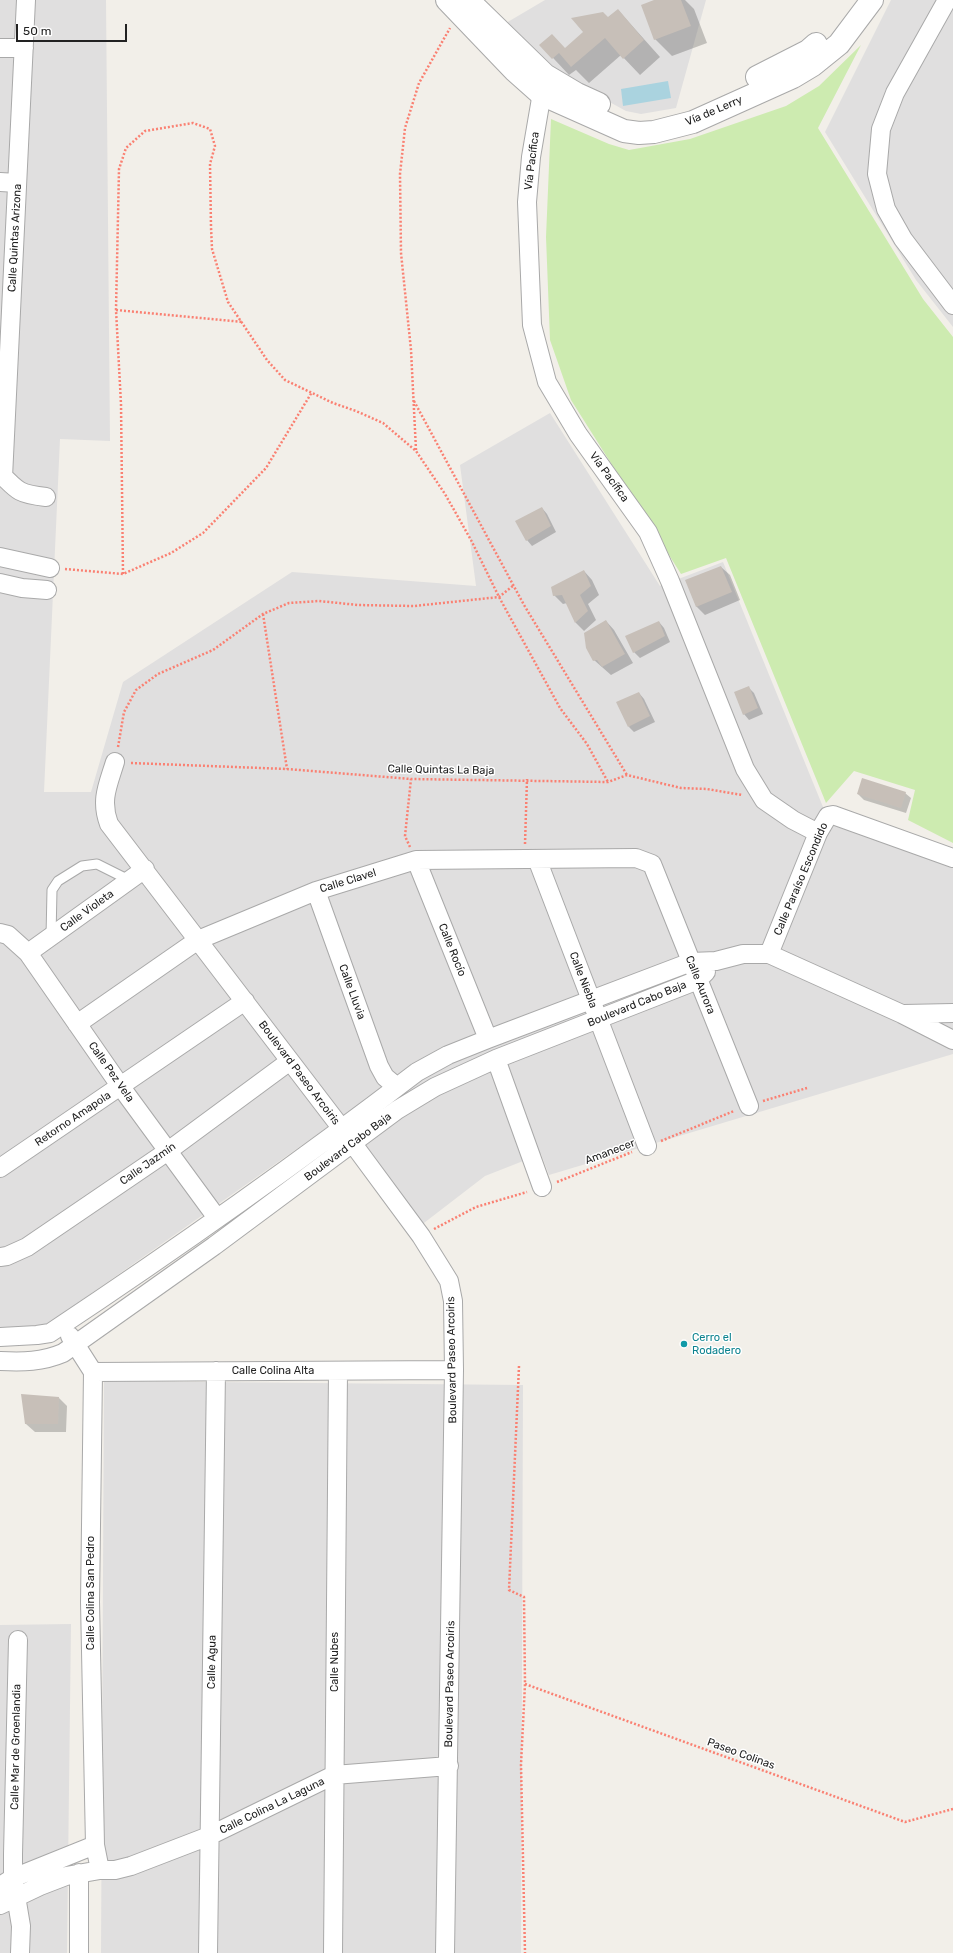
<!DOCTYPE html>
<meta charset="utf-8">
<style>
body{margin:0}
#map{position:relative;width:953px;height:1953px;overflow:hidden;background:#f2efe9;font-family:Rubik,sans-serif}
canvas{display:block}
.scale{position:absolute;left:16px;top:24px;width:111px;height:18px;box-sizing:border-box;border:2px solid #222;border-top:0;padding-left:5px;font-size:12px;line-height:14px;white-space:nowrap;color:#222;-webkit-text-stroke:3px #fff;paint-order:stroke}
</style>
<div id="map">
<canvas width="953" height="1953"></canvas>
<div class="scale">50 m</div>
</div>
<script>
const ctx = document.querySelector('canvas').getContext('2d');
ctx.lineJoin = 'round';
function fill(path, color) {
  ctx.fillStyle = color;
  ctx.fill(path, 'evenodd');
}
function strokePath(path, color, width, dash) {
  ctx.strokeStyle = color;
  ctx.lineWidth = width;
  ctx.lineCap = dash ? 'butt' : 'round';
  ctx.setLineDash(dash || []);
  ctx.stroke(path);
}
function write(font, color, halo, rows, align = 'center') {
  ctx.font = font + ' Rubik,sans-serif';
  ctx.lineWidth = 3;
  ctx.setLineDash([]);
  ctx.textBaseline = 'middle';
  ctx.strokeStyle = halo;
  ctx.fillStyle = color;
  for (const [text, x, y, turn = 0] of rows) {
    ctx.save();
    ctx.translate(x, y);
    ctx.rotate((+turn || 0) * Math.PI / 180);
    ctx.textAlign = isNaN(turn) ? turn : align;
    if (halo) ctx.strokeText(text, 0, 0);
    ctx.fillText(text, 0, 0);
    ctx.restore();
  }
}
fill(new Path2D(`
 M0,0H106L110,441L60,439L44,792H91L123,682L292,572L476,586L460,465L550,413L660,586L723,562L823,807L953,851V1054L549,1175L541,1154L485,1176L420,1226L342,1117L38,1331H0Z
 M545,0H706L676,108L641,114L626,111L549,69L506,23Z
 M891,0H953V327L916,280L825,132Z
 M104,1381L523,1385L521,1953H101Z
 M71,1624L67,1953H0V1625Z`), '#e0dfdf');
fill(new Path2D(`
 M861,45L818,128L923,299L953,337V843L908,820L915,790L854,771L826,803L726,558L681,574L571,400L550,340L546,237L551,119L609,144L629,150L690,139L786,106L819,86Z`), '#cdebb0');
fill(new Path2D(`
 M668,81L671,98L623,106L621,89Z`), '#aad3df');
fill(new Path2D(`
 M657,0H685L694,9L707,43L672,56L655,39Z
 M618,10L660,57L640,75L621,55L589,83L576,70L569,75L541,45L566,49Z
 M542,508L547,514L556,532L532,546L527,540Z
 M721,567L730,575L740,600L705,615L696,606Z
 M584,571L592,580L599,595L588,604L596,620L584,631L576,623L567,603L563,604L554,595Z
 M606,621L614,630L633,663L611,675L594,660Z
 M659,622L664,628L670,642L640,658L634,652Z
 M748,687L754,693L763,714L749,720L744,714Z
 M639,693L644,699L655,722L634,732L629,727Z
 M905,793L911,798L906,813L864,800L858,794Z
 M59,1398L67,1406L66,1432H35L26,1424Z`), '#0003');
fill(new Path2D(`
 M654,0H681L691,26L654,40L641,5Z
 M618,9L644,40L623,59L605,38L571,67L559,53L552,59L539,45L552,34L565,48L583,32L571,18L603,12L608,17Z
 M542,507L551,526L526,541L515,521Z
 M721,566L732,592L696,607L685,580Z
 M584,570L591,586L580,595L588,611L575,623L562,595L553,596L551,587Z
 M606,620L625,654L602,667L597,660L593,661L586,648L584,633Z
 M659,621L665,636L633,653L625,636Z
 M749,686L758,708L743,715L734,692Z
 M639,692L650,716L628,727L616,702Z
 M862,778L906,792L901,808L857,794Z
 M21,1394L59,1397L58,1424H25Z`), '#c7bfb8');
const service = new Path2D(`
 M51,937L52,890L58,881L82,866L97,864L129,880`);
const minor = new Path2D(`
 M947,0L895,93L881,129L877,174L886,209L903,239L953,305
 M0,48H24
 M544,81L531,157L527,202L532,325L547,382L578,434L648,532L670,581L745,769L764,800L793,820L818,833
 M0,182L17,183
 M0,473C18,492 20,494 46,497
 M3,477L26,0
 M0,557L50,568
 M0,583L22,588L47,590
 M115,762C108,785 100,800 109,824L342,1129L421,1236L441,1268L449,1281L453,1301L454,1370L445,1953
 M537,859L647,1146
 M416,860L488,1039
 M316,891L379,1066L385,1077L397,1087
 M0,933L8,935L28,953L121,1087L217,1218
 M28,953L145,869
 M769,954L818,833L828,816L833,815L953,858
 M904,1014L953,1013
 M77,1024L198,940L316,891L416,860L636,858L652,864L749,1106
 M496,1059L542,1187
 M0,1168L245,1001
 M0,1257L7,1256L27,1247L168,1151L290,1061
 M70,1336L93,1372L90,1602L95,1845L100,1870
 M0,1337L37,1335L50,1333C175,1250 298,1163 417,1072L448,1055L488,1039L691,962L716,961L743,954H769L902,1014L953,1040
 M0,1361C23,1362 42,1362 63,1353L214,1246L397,1110L435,1087L496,1059L698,980L706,972
 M93,1372L454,1370
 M18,1640L13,1854V1878L21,1926L20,1953
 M0,1886L13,1878L95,1845
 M0,1905L40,1886L66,1876L100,1870H115L131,1866L209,1836L334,1775L449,1766
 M79,1953V1873
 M208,1953L216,1371
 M333,1953L338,1371`);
const tertiary = new Path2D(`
 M447,0L514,70L541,94L624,131L639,133L654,132L693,122L793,77L813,65L839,44L872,0
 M470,2L545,75L577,94L599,104
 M757,77L808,51L816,44`);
strokePath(service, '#a9a9a9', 11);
strokePath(minor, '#a9a9a9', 20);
strokePath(tertiary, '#a9a9a9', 24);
strokePath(new Path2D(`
 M116,310L243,322
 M414,401L524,605L627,775
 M416,450L411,350L401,253L400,174L405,128L419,83L450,28
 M65,569L123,574L171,553L203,533L266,468L312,392
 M123,574L121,404L116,310L119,169L126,148L145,131L193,123L210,129L215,146L210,164L211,227L212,249L228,302L267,360L285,380L333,403L356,411L383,423L416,451L445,494L471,540L499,597L560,708L587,744L608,782
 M263,614L287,769
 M118,747L124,712L136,690L158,674L213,650L263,614L289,603L319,601L358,605L414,606L499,597L514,585
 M131,763L287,769L411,779L608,782L627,775L681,788L707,789L742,795
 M525,844L527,779
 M410,847L405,836L411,779
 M763,1101L807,1088
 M661,1141L734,1111
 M557,1182L632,1152
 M434,1229L476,1207L527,1192
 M519,1366L509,1590L524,1597L525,1684L521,1765L525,1953
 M525,1684L905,1822L953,1809`), '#fa8072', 2.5, [2, 2]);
strokePath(service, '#fff', 9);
strokePath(minor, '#fff', 18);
strokePath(tertiary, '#fff', 22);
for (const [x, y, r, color] of [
 [684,1344,4,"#0f9aa8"]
]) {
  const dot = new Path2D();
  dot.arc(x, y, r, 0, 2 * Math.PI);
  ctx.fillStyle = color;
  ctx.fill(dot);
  strokePath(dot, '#fff', 1.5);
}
write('11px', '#222', '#fff', [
 ["Vía de Lerry",714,111,-23],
 ["Vía Pacífica",532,161,-83],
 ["Calle Quintas Arizona",15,238,-87],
 ["Vía Pacífica",609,477,54],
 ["Calle Quintas La Baja",441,770,1],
 ["Calle Paraíso Escondido",801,879,-67],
 ["Calle Clavel",348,881,-17],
 ["Calle Violeta",87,911,-36],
 ["Calle Rocío",452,950,68],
 ["Calle Niebla",583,980,69],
 ["Calle Aurora",700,985,68],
 ["Calle Lluvia",352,992,70],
 ["Boulevard Cabo Baja",637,1004,-22],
 ["Calle Pez Vela",111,1072,55],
 ["Boulevard Paseo Arcoiris",299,1073,53],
 ["Retorno Amapola",73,1119,-34],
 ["Boulevard Cabo Baja",348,1147,-37],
 ["Amanecer",610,1152,-21],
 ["Calle Jazmín",148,1164,-35],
 ["Boulevard Paseo Arcoiris",452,1360,-91],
 ["Calle Colina Alta",273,1371],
 ["Calle Colina San Pedro",91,1593,-90],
 ["Calle Agua",212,1662,-89],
 ["Calle Nubes",335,1662,-90],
 ["Boulevard Paseo Arcoiris",450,1684,-89],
 ["Calle Mar de Groenlandia",16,1747,-89],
 ["Paseo Colinas",741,1754,20],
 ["Calle Colina La Laguna",272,1806,-26]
]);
write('11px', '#0d838f', '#fff', [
 ["Cerro el",692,1338],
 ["Rodadero",692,1351]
], 'left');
</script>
